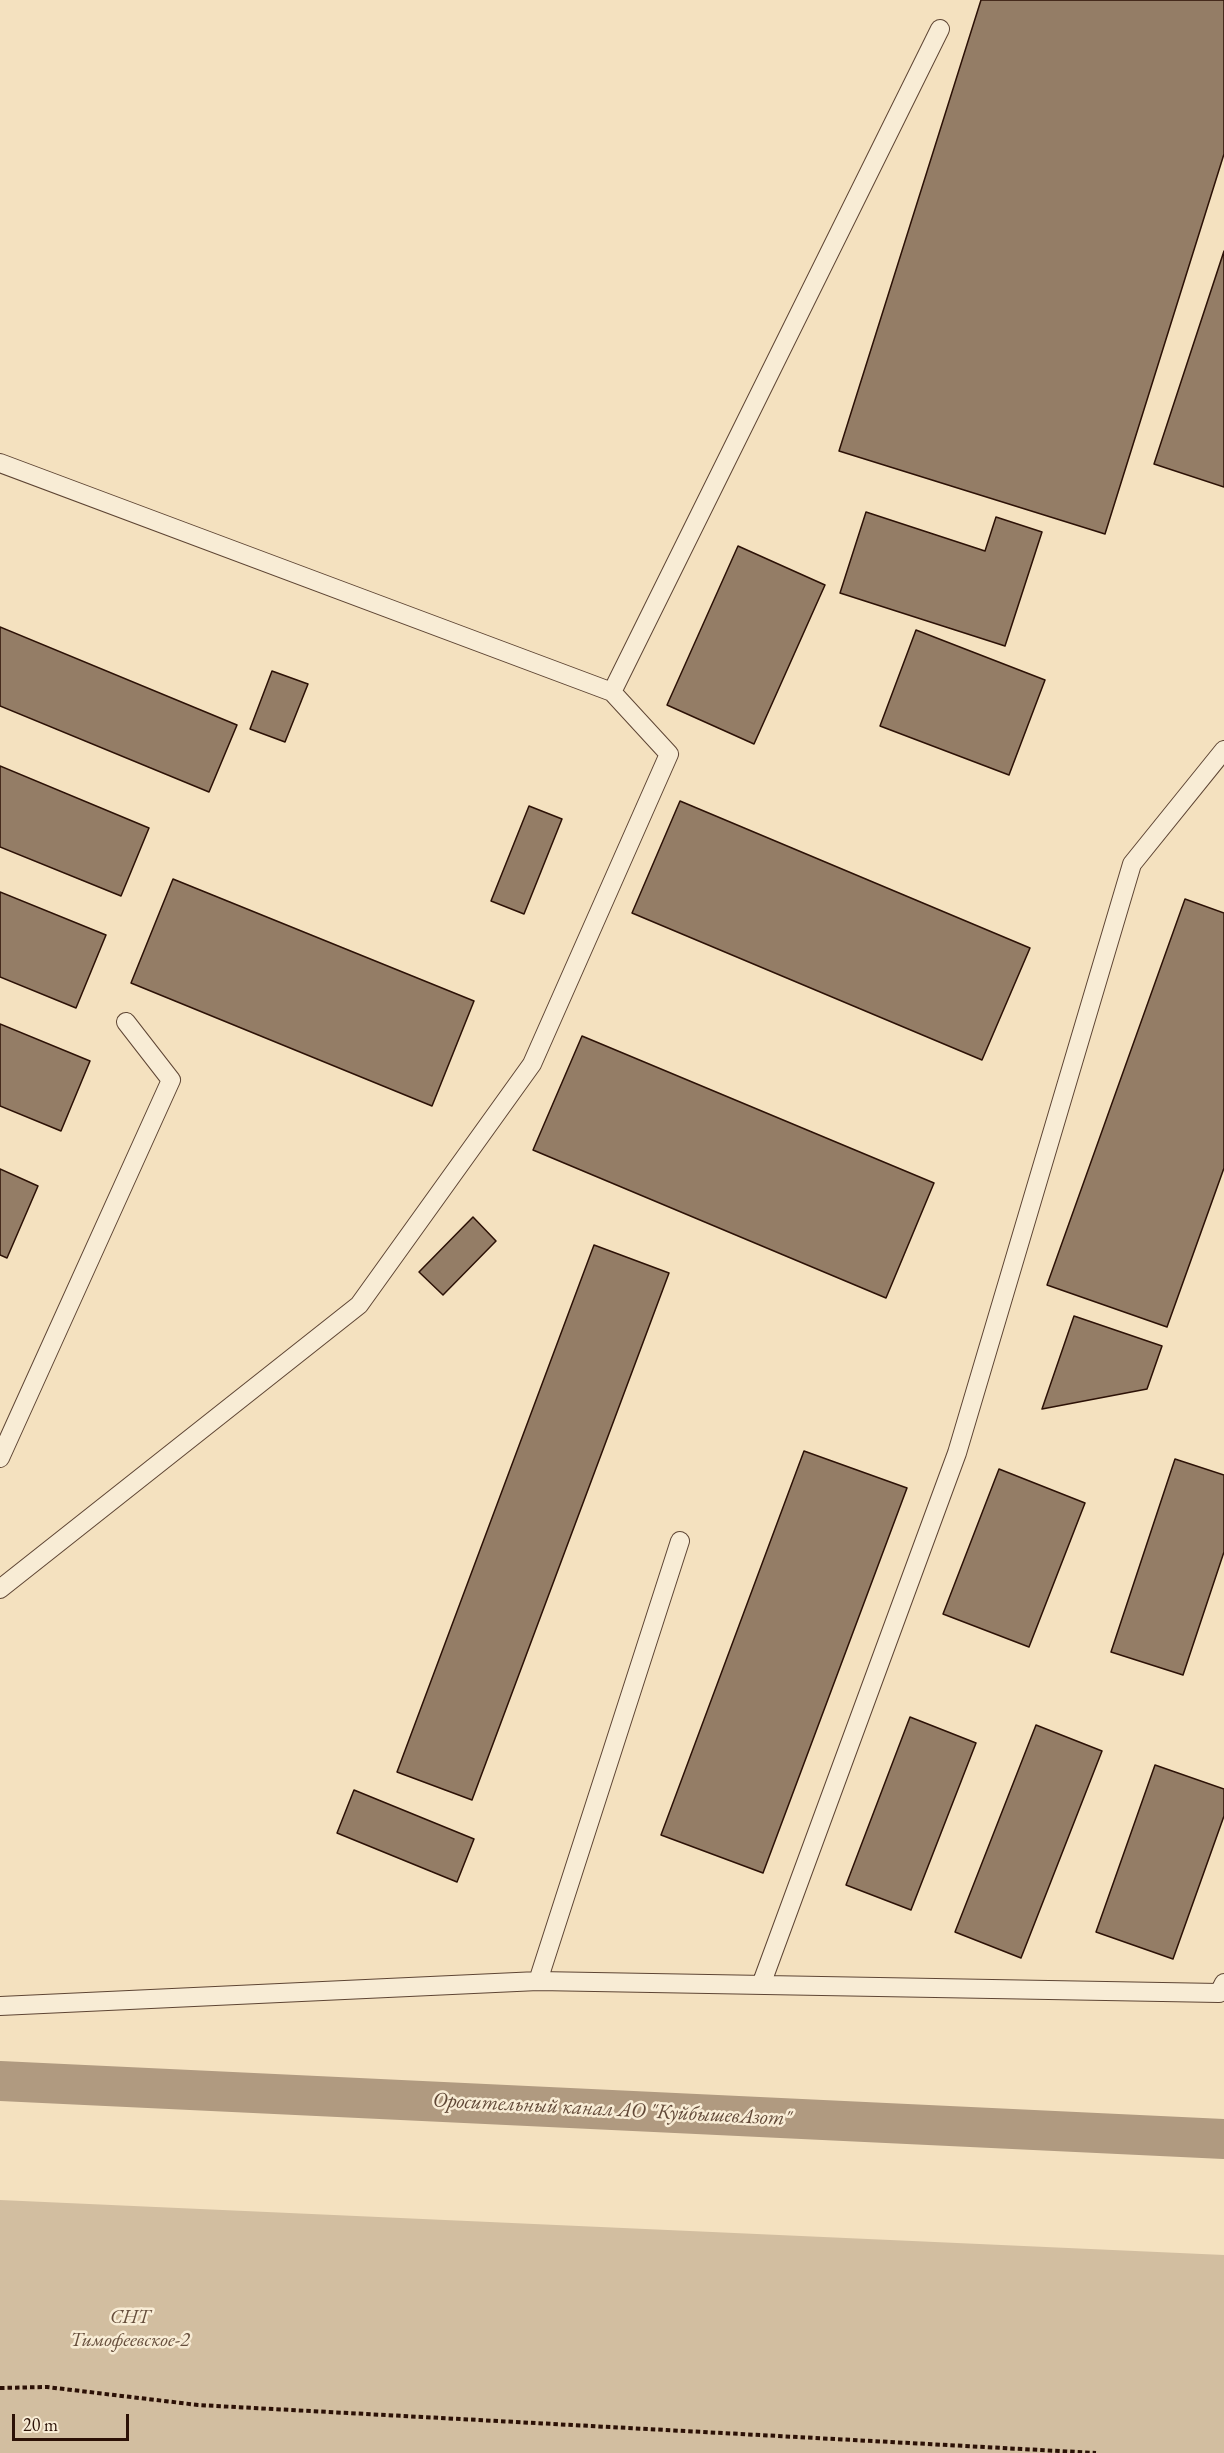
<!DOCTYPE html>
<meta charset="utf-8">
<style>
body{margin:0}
#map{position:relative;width:1224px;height:2453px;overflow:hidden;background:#f4e1bf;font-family:"EB Garamond",serif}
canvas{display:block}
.scale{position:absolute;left:12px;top:2414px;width:117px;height:27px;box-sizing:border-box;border:3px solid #2c1106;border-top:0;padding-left:8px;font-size:18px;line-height:21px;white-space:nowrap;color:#2c1106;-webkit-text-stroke:4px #f8ecd5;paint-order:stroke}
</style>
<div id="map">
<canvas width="1224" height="2453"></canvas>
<div class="scale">20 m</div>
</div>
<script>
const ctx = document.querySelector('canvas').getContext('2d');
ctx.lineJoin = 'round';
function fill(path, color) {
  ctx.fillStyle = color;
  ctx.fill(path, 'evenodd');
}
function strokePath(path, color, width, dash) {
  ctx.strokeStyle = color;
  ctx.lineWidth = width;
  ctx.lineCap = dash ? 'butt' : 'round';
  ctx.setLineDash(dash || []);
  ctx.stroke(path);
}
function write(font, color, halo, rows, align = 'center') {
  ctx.font = font + ' "EB Garamond",serif';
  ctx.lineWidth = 5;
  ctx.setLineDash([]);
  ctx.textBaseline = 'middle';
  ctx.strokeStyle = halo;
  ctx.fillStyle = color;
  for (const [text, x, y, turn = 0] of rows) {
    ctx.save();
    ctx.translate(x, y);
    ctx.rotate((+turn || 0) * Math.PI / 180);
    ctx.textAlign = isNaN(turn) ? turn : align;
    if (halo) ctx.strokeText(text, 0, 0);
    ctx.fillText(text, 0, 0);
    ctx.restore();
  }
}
fill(new Path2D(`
 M0,2200L1224,2255V2453H0Z`), '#d2bea0');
strokePath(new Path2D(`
 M0,2081L1224,2139`), '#b09a80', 40);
const building = new Path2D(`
 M981,0H1224V154L1105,534L839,451Z
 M1224,251V487L1154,464Z
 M866,512L985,551L996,517L1042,532L1005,646L840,593Z
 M738,546L825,585L754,744L667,705Z
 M0,627L237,725L209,792L0,706Z
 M916,630L1045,680L1009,775L880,726Z
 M272,671L308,684L285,742L250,729Z
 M0,766L149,828L121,896L0,847Z
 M680,801L1030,948L982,1060L632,913Z
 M529,806L562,819L524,914L491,901Z
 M173,879L474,1001L432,1106L131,983Z
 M0,892L106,935L76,1008L0,977Z
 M1185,899L1224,913V1168L1167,1327L1047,1285Z
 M0,1024L90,1061L61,1131L0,1106Z
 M582,1036L934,1183L886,1298L533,1150Z
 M0,1169L38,1186L7,1258L0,1255Z
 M473,1217L496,1241L443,1295L419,1272Z
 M594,1245L669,1273L472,1800L397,1772Z
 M1074,1316L1162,1346L1147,1389L1042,1409Z
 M804,1451L907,1488L763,1873L661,1835Z
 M1175,1459L1224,1475V1552L1183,1675L1111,1652Z
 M999,1469L1085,1503L1029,1647L943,1614Z
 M910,1717L976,1743L911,1910L846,1885Z
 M1036,1725L1102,1751L1021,1958L955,1932Z
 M1155,1765L1224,1789V1816L1173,1959L1096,1932Z
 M354,1790L474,1839L457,1882L337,1833Z`);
fill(building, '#947d66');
strokePath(building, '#2c1106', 1.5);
const service = new Path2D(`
 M0,463L612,692L669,754L532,1064L359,1305L0,1589
 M612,692L940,29
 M0,1458L171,1080L126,1022
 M538,1981L680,1541
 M761,1985L957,1453L1132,864L1224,750
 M0,2006L538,1981L1219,1993L1224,1983`);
strokePath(service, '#5e4534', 20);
strokePath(new Path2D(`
 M0,2388L47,2387L198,2405L1096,2453`), '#2c1106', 4, [4.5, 3]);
strokePath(service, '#f8ecd5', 18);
write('italic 20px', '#664e3c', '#f8ecd5', [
 ["СНТ",130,2318],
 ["Тимофеевское-2",130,2341]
]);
write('italic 21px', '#614837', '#f8ecd5', [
 ["Оросительный канал АО \"КуйбышевАзот\"",612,2110,3]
]);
</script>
